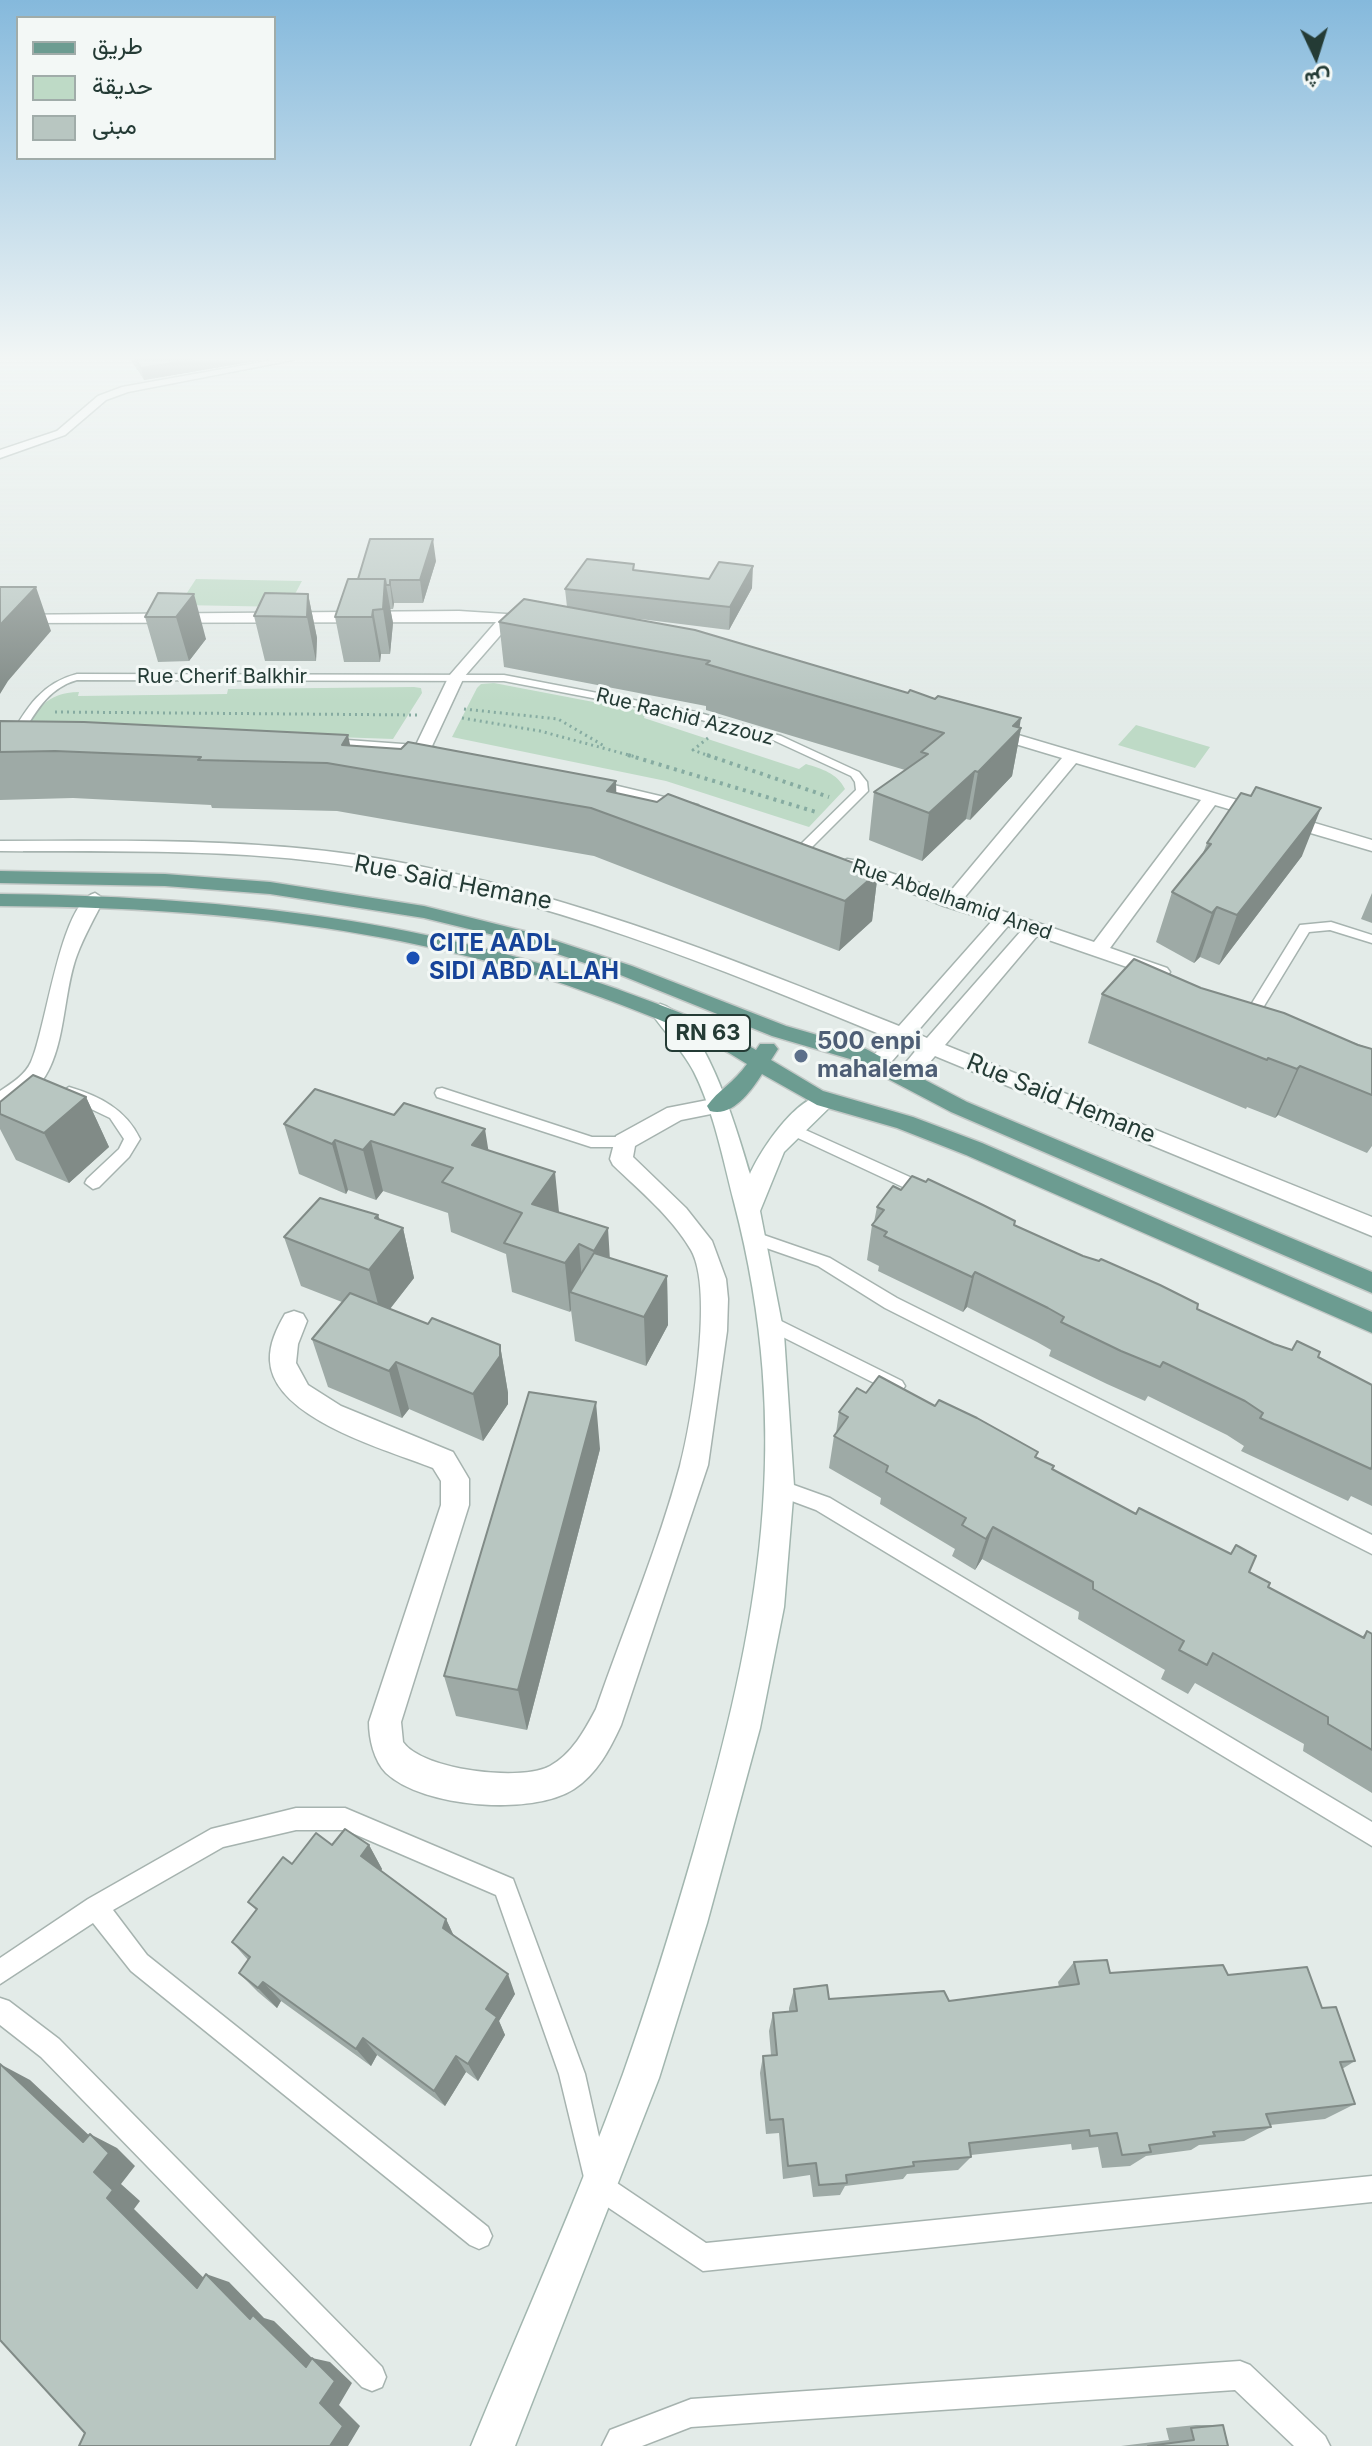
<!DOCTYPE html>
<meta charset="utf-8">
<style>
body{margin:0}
#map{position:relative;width:1372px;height:2446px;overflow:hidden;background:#e3ebe8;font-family:Inter,Vazirmatn,sans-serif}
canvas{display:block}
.legend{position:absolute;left:16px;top:16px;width:260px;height:144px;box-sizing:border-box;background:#f3f8f6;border:2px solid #a0aca9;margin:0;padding:10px 14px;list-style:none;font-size:24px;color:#243b35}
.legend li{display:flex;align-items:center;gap:16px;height:40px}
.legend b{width:40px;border:2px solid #a0aca9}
.north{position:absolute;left:1276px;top:16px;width:80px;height:80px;-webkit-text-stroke:6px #f3f8f6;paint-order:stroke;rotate:176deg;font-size:22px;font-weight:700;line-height:32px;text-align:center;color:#243b35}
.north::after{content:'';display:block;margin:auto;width:28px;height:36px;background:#243b35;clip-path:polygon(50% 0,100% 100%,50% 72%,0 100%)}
</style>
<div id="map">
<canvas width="1372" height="2446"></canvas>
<ul class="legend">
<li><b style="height:10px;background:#6c9c91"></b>طريق</li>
<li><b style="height:22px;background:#bedac6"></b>حديقة</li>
<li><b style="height:22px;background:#b8c6c1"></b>مبنى</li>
</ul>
<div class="north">ش</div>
</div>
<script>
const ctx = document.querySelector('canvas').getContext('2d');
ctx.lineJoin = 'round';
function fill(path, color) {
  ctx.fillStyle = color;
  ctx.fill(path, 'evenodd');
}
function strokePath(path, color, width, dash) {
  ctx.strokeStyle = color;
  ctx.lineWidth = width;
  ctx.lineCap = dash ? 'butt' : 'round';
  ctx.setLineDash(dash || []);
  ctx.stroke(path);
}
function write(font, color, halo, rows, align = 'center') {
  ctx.font = font + ' Inter,sans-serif';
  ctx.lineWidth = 6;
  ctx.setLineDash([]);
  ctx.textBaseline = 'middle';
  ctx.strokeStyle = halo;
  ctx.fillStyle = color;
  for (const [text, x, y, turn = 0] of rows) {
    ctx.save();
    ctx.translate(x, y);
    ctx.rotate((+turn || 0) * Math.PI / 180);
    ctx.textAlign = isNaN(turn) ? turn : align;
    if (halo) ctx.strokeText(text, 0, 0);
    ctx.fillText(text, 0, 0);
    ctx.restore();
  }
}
fill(new Path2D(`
 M196,579L302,581L288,607L179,605Z
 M494,683L646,712L644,718L799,769L806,764C822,769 837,773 845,789L809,827L666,781L452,737L477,688L481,684Z
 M414,687L421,688L422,693L393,739L194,732L22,736C38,709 45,693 79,692L78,696L227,694L228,689Z
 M1136,725L1210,747L1195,768L1118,745Z`), '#bedac6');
const lane = new Path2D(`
 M77,674L504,675L696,712L781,736L859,772L867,782L868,791L808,851H800V845L856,790L855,782L851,776L773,740L691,717L504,681L77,680C46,689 35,714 19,739H11L10,737C27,707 42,683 77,674Z
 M1331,922L1372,935V943L1330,930L1309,932L1261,1011H1251L1249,1008L1300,925Z
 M69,1087C99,1096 126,1109 140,1139L129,1157L99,1187L93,1189L85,1183L87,1179L119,1149L124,1139L110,1118L64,1096L62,1092Z
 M442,1088L592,1137H624L632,1142L624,1147H591L437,1097L435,1093L437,1089Z
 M790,1123L932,1187L934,1191L932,1195H920L785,1132L783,1128L785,1124Z
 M755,1232L830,1258L897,1298L1372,1535V1554L885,1308L818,1266L749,1242L747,1238L749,1234Z
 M769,1315L902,1381L905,1386L902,1391L896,1393L890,1391L763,1327L760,1322L763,1317Z
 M780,1480L830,1498L1372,1822V1846L816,1510L773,1494L771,1488L773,1482Z
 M296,1808H345L513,1879L585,2074L608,2177L706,2243L1372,2176V2202L703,2271L588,2194L559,2074L496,1895L345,1830H296L223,1847L113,1910L147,1955L488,2227L492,2236L488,2245L479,2249L470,2245L131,1971L93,1923L0,1984V1958L88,1899L211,1829Z
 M0,1998L9,2001L59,2039L382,2367L386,2377L382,2387L372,2391L362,2387L41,2057L0,2025Z
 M1240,2361L1250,2365L1325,2436L1330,2446H1294L1235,2390L691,2427L642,2446H602L610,2430L691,2399Z`);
const street = new Path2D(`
 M273,360H293L128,392L106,400L65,435L0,458V450L57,431L98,396L122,387Z
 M459,611L537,616L544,620L537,624L511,623L464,677L432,746L442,751L434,756L319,748L311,743L319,738L416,745L449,676L496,622L0,623V615Z
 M988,726L1372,840V851L1215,805L1110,948L1167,968L1170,972L1167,976H1153L1037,936L945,1045L1372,1217V1236L935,1056L913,1082H897L894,1077L917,1049L906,1045L886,1068H870L867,1063L889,1038C715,966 544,896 358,867C240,848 119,852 0,851V841C119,841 239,838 357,855C547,884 722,955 899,1026L992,921L944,906L838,864L847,859L853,860L949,893L1062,758L982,734L980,731ZM1076,763L1201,800L1094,942L964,898ZM1008,926L1021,931L927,1038L916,1033Z
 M584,778L698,805L701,809L692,814L578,787V779Z
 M95,893L104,899C95,917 84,936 77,955C57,1008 72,1089 0,1110V1091C12,1083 25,1075 31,1062C46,1031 60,902 95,893Z
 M718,1098L726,1101L729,1106L726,1111L681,1120L635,1146L633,1157L686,1208L712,1241L726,1279L728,1299L727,1331L708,1465L621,1725C610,1749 597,1774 574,1789C533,1816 423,1808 386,1773C374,1761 369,1739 369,1722L441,1505V1481L433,1468C388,1450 273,1419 270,1361C269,1344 277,1328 285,1314L294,1311L303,1314L307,1321L298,1344L296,1363L308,1385L341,1406L453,1452L469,1479V1505L401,1722L403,1742C422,1770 521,1782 550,1766C572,1754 585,1730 596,1709C624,1628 658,1548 680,1466C692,1420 714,1290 691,1250C672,1217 640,1191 613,1165L610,1159L616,1136L667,1108Z`);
const secondary = new Path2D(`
 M660,1004C705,1016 738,1134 750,1174C761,1149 802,1086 834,1095L837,1100L784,1152L760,1211L784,1334L794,1486L784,1607L760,1728L707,1923L659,2078L515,2446H471C522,2322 577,2200 623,2074C649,2001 672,1926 694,1850C759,1625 795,1436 734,1202C723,1159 714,1112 694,1072C682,1049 664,1032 650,1011Z`);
const primary = new Path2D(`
 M0,871L165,874L270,882L424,906L532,933L632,966L786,1026L866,1049L967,1102L1372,1272V1293L951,1112L850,1059L772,1036L618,974L518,941L424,918L270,894L165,886L0,883Z
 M0,894C209,896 419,917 617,989C664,1006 712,1023 756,1050L760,1044H774L778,1049L771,1060L823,1091L913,1117L982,1143L1372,1312V1333L966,1155L897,1128L817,1105L762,1074C752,1090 732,1118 710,1111L707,1106C718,1090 734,1083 747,1064C702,1035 653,1017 603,998C410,926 205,907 0,906Z`);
strokePath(lane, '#a6b3af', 3);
strokePath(street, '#a6b3af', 3);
strokePath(secondary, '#a2b6af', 3);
strokePath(primary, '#c2c8c6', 3);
strokePath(new Path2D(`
 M464,709L558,719L606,747
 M55,712L417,715
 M462,718L540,731L636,757
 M708,738L693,750L712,757`), '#86aba1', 3, [2, 4]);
strokePath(new Path2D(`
 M628,755L816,812
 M707,755L829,797`), '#86aba1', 4, [3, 5]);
fill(lane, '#fff');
fill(street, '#fff');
fill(secondary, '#fff');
fill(primary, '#6c9c91');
fill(new Path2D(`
 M131,360H262L144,380Z
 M436,561L423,603H394L393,609H390L393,623L390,654H381L380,662H344L335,617L358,579Z
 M634,570L752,588L729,630L632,618L1021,728L1012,776L970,820L966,819L922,861L869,840L874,792L905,770L706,710V706L504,667L499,622L567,607L565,589Z
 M158,593L206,639L189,661L158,662L145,617Z
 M308,594L317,638L316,661H265L254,616Z
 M0,721L350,745L616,793L878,872L872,921L839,951L594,856L337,811L212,808L211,805L73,798L0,800Z
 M1207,843L1302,856L1219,965L1200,957L1194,963L1156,942L1172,892L1203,853Z
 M1372,893V923L1361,919Z
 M1201,988L1372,1049V1146L1367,1153L1278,1115L1275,1118L1247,1107L1246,1109L1088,1043L1102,994Z
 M86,1097L109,1147L69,1183L16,1160L0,1129V1102Z
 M284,1124L488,1151L610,1258L667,1276L668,1325L646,1366L575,1341L571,1310L570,1312L512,1292L506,1254L451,1232L448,1213L383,1191L376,1200L348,1190L346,1194L299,1174Z
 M901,1190L1014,1225L1274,1344L1318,1357L1372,1385V1506L1351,1496L1348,1501L1241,1451L1244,1446L1227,1435L1148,1396L1145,1401L1107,1384L1049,1356L1051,1350L1037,1342L967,1307L963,1312L878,1271L879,1266L867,1260L872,1225L874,1222L877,1207Z
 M378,1215L380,1220L403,1228L414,1278L390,1309L428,1324L500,1345L508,1393V1404L483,1441L409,1409L402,1418L328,1387L312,1339L342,1302L301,1286L284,1237Z
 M866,1393L1036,1458L1052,1470L1136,1514L1230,1554L1236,1545L1249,1572L1268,1587L1362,1637L1367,1631L1372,1634V1793L1303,1751L1304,1744L1195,1683L1188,1694L1161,1679L1165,1670L1078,1619L1079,1612L982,1559L975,1570L952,1556L955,1549L880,1504L881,1498L829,1468L834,1436L836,1433L839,1412Z
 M600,1449L527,1730L456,1716L444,1676Z
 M332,1845H369L382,1869L381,1871L446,1919L454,1936L515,1994L499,2021L505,2035L478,2081L466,2072L445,2106L377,2055L371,2066L281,2001L277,2008L258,1992L239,1973L248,1960L232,1942L256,1910L248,1902L292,1864Z
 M1074,1962L1110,1973L1228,1975L1322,2008L1355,2061L1342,2069L1355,2104L1325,2119L1270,2125L1271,2127L1244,2141L1199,2145L1191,2150L1146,2156L1130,2166L1102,2168L1098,2147L1072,2150L1071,2144L971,2155V2157L958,2170L907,2174L903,2179L845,2186L840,2195L813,2197L810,2175L783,2179L779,2133L766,2134L760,2073L763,2056L771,2055L769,2031L773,2013L789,2012V2008L794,1989L829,1999L949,2001L1059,1987L1058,1982Z
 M1196,2425H1223L1228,2446H1121L1169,2440L1166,2428Z`), '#9eaaa6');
fill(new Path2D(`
 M191,360H262L144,380L141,368Z
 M433,539L436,561L423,603L420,580Z
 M753,566L752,588L729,630L730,607Z
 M385,579L393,623L390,654L383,609Z
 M390,580L394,603L393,609L390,585Z
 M36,587L51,631L8,681L0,694V625Z
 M194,594L206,639L189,661L176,617Z
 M308,594L317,638L316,661L307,617Z
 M373,610L381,654L380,662L372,617Z
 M1021,718L1019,731L1021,728L1012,776L970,820L978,772L1013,726Z
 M348,735L355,768L342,745Z
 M975,771L966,819L922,861L929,813Z
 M616,781L617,818L607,791Z
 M1321,808L1302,856L1219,965L1237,915Z
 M878,872L872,921L839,951L845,901Z
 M1217,907L1200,957L1194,963L1212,913Z
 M1300,1066L1278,1115L1275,1118L1297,1069Z
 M86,1097L109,1147L69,1183L44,1133Z
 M485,1129L493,1179L472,1145Z
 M335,1140L348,1190L346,1194L332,1144Z
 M371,1141L383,1191L376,1200L363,1150Z
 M555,1172L560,1222L532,1204Z
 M378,1215L387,1248L403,1228L414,1278L382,1319L369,1270L375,1218Z
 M608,1228L611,1277L598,1300L594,1251Z
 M579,1244L583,1293L570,1292L571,1310L570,1312L565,1263Z
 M975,1272L967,1307L963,1312L972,1277Z
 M667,1276L668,1325L646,1366L644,1317Z
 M500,1345L508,1393V1404L483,1441L473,1394Z
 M396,1362L409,1409L402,1418L389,1371Z
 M596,1402L600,1449L527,1730L518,1690Z
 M993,1527L982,1559L975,1570L986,1539Z
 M369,1845L382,1869L374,1880L361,1856Z
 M446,1919L456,1941L443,1928Z
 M508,1974L515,1994L499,2021L505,2035L478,2081L468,2064L486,2009Z
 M263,1982L281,2001L277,2008L258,1988Z
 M363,2038L377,2055L371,2066L356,2049Z
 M456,2056L466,2072L445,2106L434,2091Z
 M0,2064L30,2080L109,2154L90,2134L117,2148L135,2166L121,2184L140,2201L134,2209L221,2295L197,2288L107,2198L94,2172L83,2142Z
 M206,2274L229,2282L264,2318L274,2321L312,2358L330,2362L352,2383L339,2405L360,2426L348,2446H330L320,2403L306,2367L250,2319Z`), '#818b87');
const building = new Path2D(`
 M136,360H191L141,368Z
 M370,539H433L420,580H390V585H386L385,579H358Z
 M587,559L634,564L633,570L709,579L719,562L753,566L730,607L565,589Z
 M348,579H385L383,609L373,610L372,617H335Z
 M0,587H36L0,625Z
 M158,593L194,594L176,617H145Z
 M265,593L308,594L307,617L254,616Z
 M524,599L695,630L908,693L910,690L935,699L938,696L1021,718L1013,726L1021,728L978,772L975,771L929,813L874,792L928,754L921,752L944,733L706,664L710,661L499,622Z
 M0,721L84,722L348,735L342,745L401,749L408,742L616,781L607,791L657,802L668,794L878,872L845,901L591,808L327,763L198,760L201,757L55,751L0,752Z
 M1256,787L1321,808L1237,915L1217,907L1212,913L1172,892L1211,844L1207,843L1241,793L1251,796Z
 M1134,959L1201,988L1284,1013L1358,1045L1372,1049V1095L1300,1066L1297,1069L1268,1058L1267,1060L1102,994Z
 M33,1075L86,1097L44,1133L0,1114V1102Z
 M315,1089L394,1115L404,1103L485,1129L472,1145L555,1172L532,1204L608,1228L594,1251L579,1244L565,1263L504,1243L522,1213L442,1182L453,1168L371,1141L363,1150L335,1140L332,1144L284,1124Z
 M912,1176L926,1182L928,1179L983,1205L1015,1221L1014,1225L1083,1256L1099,1261L1101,1259L1160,1285L1198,1304L1197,1309L1274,1344L1292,1350L1297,1341L1320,1352L1318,1357L1372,1385V1466L1371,1469L1260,1418L1263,1413L1245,1401L1163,1362L1160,1367L1121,1351L1061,1322L1064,1317L1048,1308L975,1272L972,1277L884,1236L887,1232L872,1225L884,1210L877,1207L893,1186L901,1190Z
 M320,1198L378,1215L375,1218L403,1228L369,1270L284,1237Z
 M594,1253L667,1276L644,1317L570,1292Z
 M350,1293L428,1324L432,1318L500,1345V1356L473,1394L396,1362L389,1371L312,1339Z
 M879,1376L935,1406L939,1400L977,1418L1038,1452L1035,1457L1054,1466L1052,1469L1136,1514L1139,1508L1231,1554L1236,1545L1256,1556L1249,1572L1270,1583L1268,1587L1364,1638L1367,1631L1372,1634V1750L1328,1724V1717L1213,1653L1207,1665L1179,1650L1184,1641L1093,1589V1582L993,1527L986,1539L962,1525L966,1518L886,1472L888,1466L834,1436L848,1417L839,1412L857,1388L866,1393Z
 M529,1392L596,1402L518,1690L444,1676Z
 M345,1829L369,1845L361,1856L446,1919L443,1928L508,1974L486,2009L497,2017L468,2064L456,2056L434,2091L363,2038L356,2049L263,1982L258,1988L239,1973L250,1957L232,1942L257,1909L248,1902L283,1857L292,1864L316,1833L332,1845Z
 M1107,1960L1110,1973L1223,1965L1228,1975L1307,1967L1322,2008L1336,2007L1355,2061L1340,2062L1355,2104L1266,2114L1271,2127L1213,2132L1215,2136L1149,2145L1151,2152L1122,2155L1117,2133L1090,2136L1089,2130L969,2143L971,2157L913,2162L914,2166L846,2175L847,2183L819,2185L816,2163L788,2166L783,2119L770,2120L763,2056L777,2055L773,2013L797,2011L794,1989L827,1985L829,1999L944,1991L949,2001L1079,1984L1074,1962Z
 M0,2064L83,2142L90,2134L109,2153L94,2172L113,2190L107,2198L197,2288L206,2274L250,2319L253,2315L306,2367L312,2358L335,2381L320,2403L343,2426L330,2446H79L85,2433L0,2340Z
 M1223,2425L1228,2446H1148L1194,2440L1191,2428Z`);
fill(building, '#b8c6c1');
strokePath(building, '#818b87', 2);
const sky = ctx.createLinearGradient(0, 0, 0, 702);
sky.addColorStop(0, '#85b9dc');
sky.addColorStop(0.51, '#f2f6f5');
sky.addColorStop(1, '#f2f6f500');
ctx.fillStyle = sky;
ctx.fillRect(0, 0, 1372, 702);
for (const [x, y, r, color] of [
 [413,958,8,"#1a4fb4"],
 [801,1056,8,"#5c6f8a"]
]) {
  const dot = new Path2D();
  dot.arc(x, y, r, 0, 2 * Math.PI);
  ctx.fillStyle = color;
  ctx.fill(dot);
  strokePath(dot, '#f3f8f6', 3);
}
write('20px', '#243b35', '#f3f8f6', [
 ["Rue Cherif Balkhir",222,677],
 ["Rue Rachid Azzouz",685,717,14],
 ["Rue Abdelhamid Aned",952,900,19]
]);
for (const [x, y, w] of [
 [708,1033,84]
]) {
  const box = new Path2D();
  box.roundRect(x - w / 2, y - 18, w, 36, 6);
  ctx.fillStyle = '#f3f8f6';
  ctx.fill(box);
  strokePath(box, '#243b35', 2);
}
write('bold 22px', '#243b35', null, [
 ["RN 63",708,1033]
]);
write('24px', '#243b35', '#f3f8f6', [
 ["Rue Said Hemane",453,883,11],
 ["Rue Said Hemane",1061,1099,22]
]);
write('bold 24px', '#164399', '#f3f8f6', [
 ["CITE AADL",429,944],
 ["SIDI ABD ALLAH",429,972]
], 'left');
write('bold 24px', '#4e5e75', '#f3f8f6', [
 ["500 enpi",817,1042],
 ["mahalema",817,1070]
], 'left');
</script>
